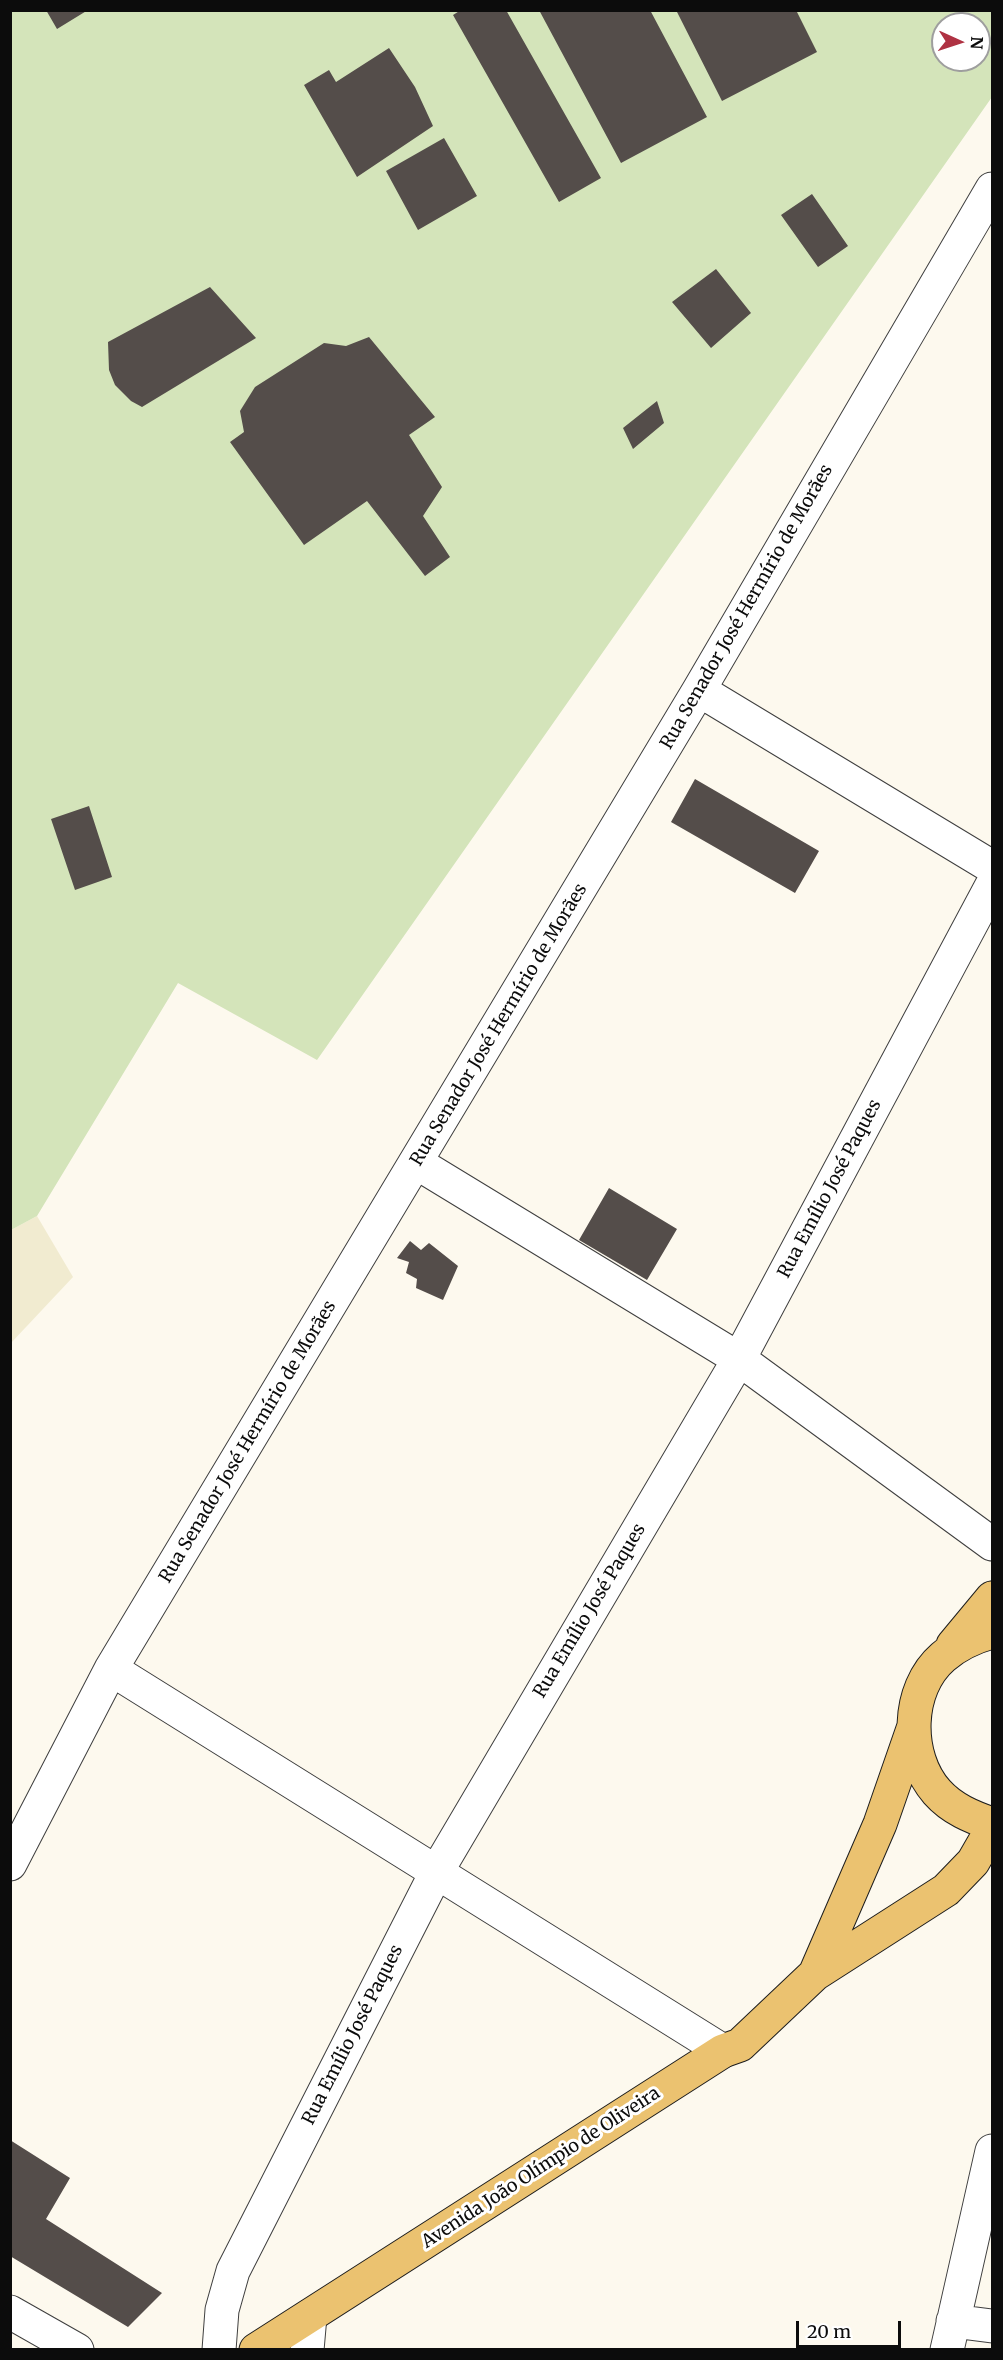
<!DOCTYPE html>
<meta charset="utf-8">
<style>
body{margin:0}
#map{position:relative;width:1003px;height:2360px;overflow:hidden;background:#fdf9ee;font-family:Merriweather,serif}
canvas{display:block}
.frame{position:absolute;inset:0;border:12px solid #0c0c0c;pointer-events:none}
.north{position:absolute;left:931px;top:12px;width:60px;height:60px;box-sizing:border-box;background:#fff;border:2px solid #9e9e9e;border-radius:50%;rotate:93deg;font-size:16px;font-weight:700;line-height:24px;text-align:center;color:#0c0c0c}
.north::after{content:'';display:block;margin:auto;width:21px;height:27px;background:#af3243;clip-path:polygon(50% 0,100% 100%,50% 72%,0 100%)}
.scale{position:absolute;left:796px;top:2321px;width:105px;height:27px;box-sizing:border-box;border:3px solid #0c0c0c;border-top:0;padding-left:8px;font-size:18px;line-height:21px;white-space:nowrap;color:#0c0c0c;-webkit-text-stroke:4px #fff;paint-order:stroke}
</style>
<div id="map">
<canvas width="1003" height="2360"></canvas>
<div class="frame"></div>
<div class="north">N</div>
<div class="scale">20 m</div>
</div>
<script>
const ctx = document.querySelector('canvas').getContext('2d');
ctx.lineJoin = 'round';
function fill(path, color) {
  ctx.fillStyle = color;
  ctx.fill(path, 'evenodd');
}
function strokePath(path, color, width, dash) {
  ctx.strokeStyle = color;
  ctx.lineWidth = width;
  ctx.lineCap = dash ? 'butt' : 'round';
  ctx.setLineDash(dash || []);
  ctx.stroke(path);
}
function write(font, color, halo, rows, align = 'center') {
  ctx.font = font + ' Merriweather,serif';
  ctx.lineWidth = 6;
  ctx.setLineDash([]);
  ctx.textBaseline = 'middle';
  ctx.strokeStyle = halo;
  ctx.fillStyle = color;
  for (const [text, x, y, turn = 0] of rows) {
    ctx.save();
    ctx.translate(x, y);
    ctx.rotate((+turn || 0) * Math.PI / 180);
    ctx.textAlign = isNaN(turn) ? turn : align;
    if (halo) ctx.strokeText(text, 0, 0);
    ctx.fillText(text, 0, 0);
    ctx.restore();
  }
}
fill(new Path2D(`
 M37,1216L73,1277L11,1343V1230Z`), '#f1ebd0');
fill(new Path2D(`
 M11,11H992V97L317,1060L178,983L37,1216L11,1230ZM943,24H979V60H943Z`), '#d4e4ba');
fill(new Path2D(`
 M46,10H88L57,29Z
 M461,10H506L601,178L559,202L453,15Z
 M539,10H650L707,117L621,163Z
 M676,10H796L817,52L722,101Z
 M389,48L415,87L433,126L357,177L304,85L329,70L336,82Z
 M444,138L477,196L418,230L386,171Z
 M812,194L848,246L818,267L781,215Z
 M716,269L751,313L711,348L672,302Z
 M210,287L256,338L142,407L131,401L115,385L109,370L108,342Z
 M369,337L435,417L409,435L442,487L423,516L450,557L425,576L367,501L304,545L230,442L244,432L240,411L255,387L324,343L346,346Z
 M657,401L664,423L633,449L623,428Z
 M695,779L819,851L795,893L671,822Z
 M89,806L112,877L75,890L51,819Z
 M609,1188L677,1229L647,1280L579,1240Z
 M410,1241L421,1250L429,1243L458,1266L443,1300L416,1288L417,1279L406,1273L409,1262L397,1258Z
 M10,2140L70,2178L46,2219L162,2293L128,2327L10,2256Z`), '#544d4a');
const minor = new Path2D(`
 M699,690L992,867
 M417,1163L739,1359L992,1544
 M111,1669L723,2051
 M10,1864L111,1669L699,690L992,189
 M10,2312L77,2350
 M953,2321L992,2326
 M219,2350L222,2310L233,2271L437,1871L739,1359L992,885
 M307,2350L310,2316
 M947,2350L992,2151`);
const major = new Path2D(`
 M992,1632C974,1637 958,1644 943,1657C906,1689 905,1756 937,1792C952,1809 972,1817 992,1824
 M953,1645L992,1598
 M815,1974L880,1824L913,1729
 M256,2350L723,2051L740,2045L815,1974L946,1890L973,1862L992,1829`);
strokePath(minor, '#3f3f3f', 35);
strokePath(major, '#1d1d1d', 35);
strokePath(minor, '#fff', 33);
strokePath(major, '#ebc270', 33);
write('18px', '#0c0c0c', '#fff', [
 ["Rua Senador José Hermírio de Morães",747,607,-60],
 ["Rua Senador José Hermírio de Morães",499,1025,-59],
 ["Rua Emílio José Paques",830,1189,-62],
 ["Rua Senador José Hermírio de Morães",248,1442,-59],
 ["Rua Emílio José Paques",590,1611,-59],
 ["Rua Emílio José Paques",353,2035,-63],
 ["Avenida João Olímpio de Oliveira",541,2168,-33]
]);
</script>
